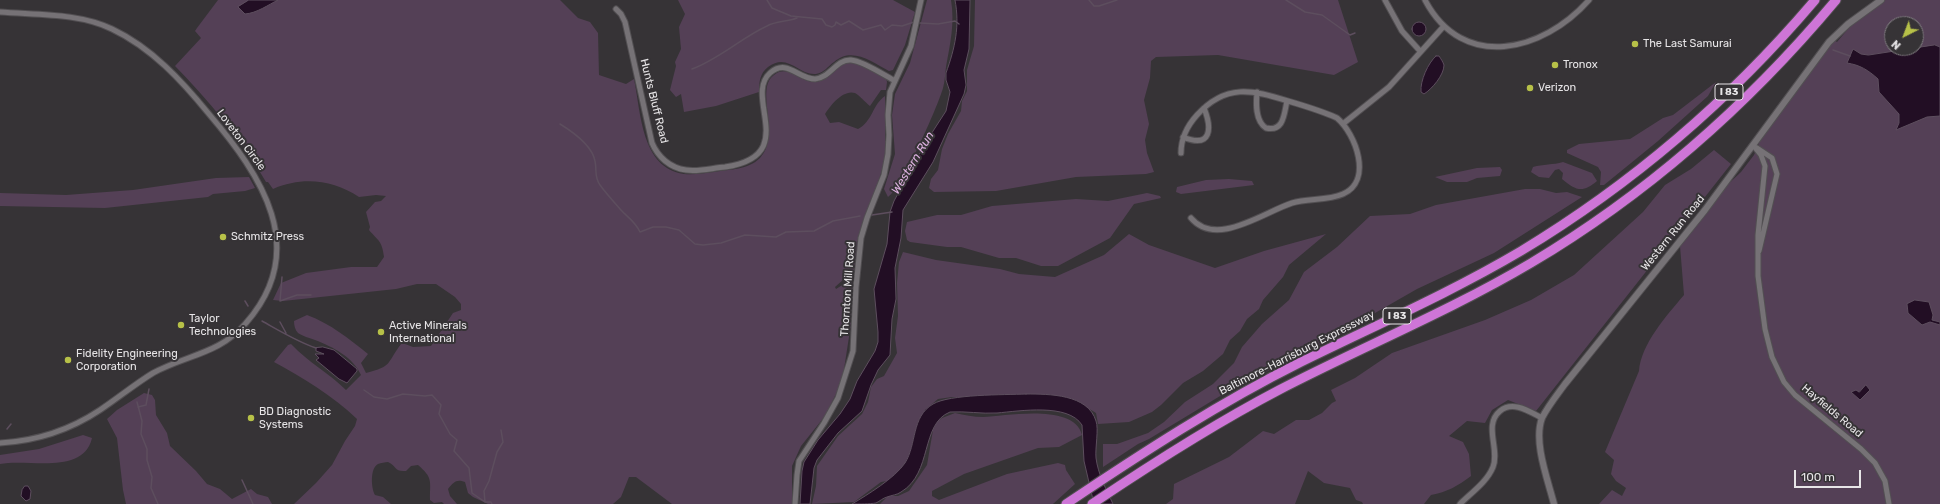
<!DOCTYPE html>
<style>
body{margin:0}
#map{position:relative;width:1940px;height:504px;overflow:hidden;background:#363336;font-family:Rubik,sans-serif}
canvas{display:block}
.north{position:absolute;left:1884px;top:16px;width:40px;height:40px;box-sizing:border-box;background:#363336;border:1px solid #7d7a7d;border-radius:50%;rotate:222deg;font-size:11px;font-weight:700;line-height:16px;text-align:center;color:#e7e5e7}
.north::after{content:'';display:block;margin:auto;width:14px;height:18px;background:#b7c148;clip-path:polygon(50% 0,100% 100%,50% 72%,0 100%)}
.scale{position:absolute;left:1794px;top:470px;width:67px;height:18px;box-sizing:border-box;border:2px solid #e7e5e7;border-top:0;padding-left:5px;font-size:12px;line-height:14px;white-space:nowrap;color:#e7e5e7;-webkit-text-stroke:3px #363336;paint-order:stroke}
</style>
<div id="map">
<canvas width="1940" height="504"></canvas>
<div class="north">N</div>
<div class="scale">100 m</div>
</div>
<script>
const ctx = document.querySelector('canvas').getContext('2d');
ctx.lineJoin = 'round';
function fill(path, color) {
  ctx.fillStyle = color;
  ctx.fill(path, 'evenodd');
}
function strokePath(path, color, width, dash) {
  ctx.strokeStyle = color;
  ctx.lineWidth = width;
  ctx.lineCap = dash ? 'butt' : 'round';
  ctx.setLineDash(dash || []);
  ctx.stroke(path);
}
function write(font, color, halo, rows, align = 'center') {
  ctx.font = font + ' Rubik,sans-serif';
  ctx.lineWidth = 4;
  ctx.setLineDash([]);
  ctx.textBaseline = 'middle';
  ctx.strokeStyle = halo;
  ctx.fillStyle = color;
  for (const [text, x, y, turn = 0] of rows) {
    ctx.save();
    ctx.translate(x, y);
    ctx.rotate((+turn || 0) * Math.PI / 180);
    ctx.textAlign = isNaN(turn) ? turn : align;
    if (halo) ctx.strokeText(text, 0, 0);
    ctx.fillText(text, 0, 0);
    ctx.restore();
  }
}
fill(new Path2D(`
 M218,0H560L578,18L590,22L598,33L599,75L626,84L634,79C641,112 641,168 684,174C694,175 704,173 714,172C730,169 748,170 760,158C782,135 754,89 774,75C788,64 799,81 813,82C830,82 836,63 850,62C862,62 876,73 886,78L887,82L886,90H881L870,106C865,102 859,95 855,93C843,89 830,106 825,114L830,123L839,122L858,129C873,121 872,105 885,96V141H887C885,177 866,207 859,241H857L854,271L848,280L844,279L835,287L836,289L852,279L851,324L842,382L825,416L801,446L792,466V504H672L636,477H629L621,497L613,504H488L473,497L468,493L465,482C456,479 454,482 448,489L450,496L457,504H444L442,502L434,503L430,500C430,480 433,478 418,465L411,466L406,471C394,472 397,466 388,462C385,462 381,463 378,464C370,468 371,488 375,495L383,497L391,504H294L316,483L332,465L345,441L355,426L357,419C332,395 303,378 274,362L288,345L291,344C309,363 329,373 346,390L361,375C353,357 333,347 315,340C310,338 302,336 298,333C295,330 294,325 294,321L307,315C331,324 348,338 368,354L361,363L366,373C393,366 386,364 401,344H405L413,347L431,346L453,313L461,310V304L455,297L436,284H417L396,289L283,301L273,300L281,283L306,273L351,267H377L384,257C382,240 378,241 369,230L370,227L366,212L375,202L381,201L386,196L376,195L359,197C333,180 303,176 273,189L268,182H266C242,140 209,101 175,66L201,38L195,31L197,28Z
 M678,0H893L915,12L905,45L893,70L889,71C872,62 852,46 834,62C828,66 824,73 816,74C799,76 788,52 768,67C760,73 759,82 759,92L716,106L684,112L681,94L676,97L670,90L676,66L675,62L681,49L679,27L685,14Z
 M927,0H951C955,24 950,44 946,67C945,74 945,81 943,88C938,106 901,190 888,197L884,189L895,154L892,115L895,94L910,63Z
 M975,0H1338L1358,62L1334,75L1218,55L1156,57L1151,61L1150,78L1144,100L1149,124L1145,140L1147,153L1154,172L1146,174L1076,177L996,191L934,192L929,188L931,179L938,170L942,149L948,134L961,111L962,101L967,91V70L974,46Z
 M1885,0H1940V504H1599L1612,490L1622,496L1626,488L1616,481L1611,474L1614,460L1605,452L1639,371C1641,344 1667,315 1684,295L1680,246L1723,189L1741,172L1754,155L1760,141L1834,40L1837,42L1853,23ZM1892,24H1916V48H1892Z
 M1716,82L1708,96L1658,141L1604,185H1600L1601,172L1598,167L1567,153V150L1579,144L1630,139L1663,118L1673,115Z
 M1714,150L1731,164L1536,411L1508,400L1492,410L1485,423L1467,421L1449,436L1463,442L1469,454L1471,476C1458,486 1447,492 1431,495L1424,504H1363L1362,502L1356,500L1350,488L1324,483L1308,471L1295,504H1166L1173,499L1174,484L1229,457L1263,431L1274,434L1296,420H1309L1322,413L1332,403L1336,401L1331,390L1355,378L1392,353L1485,320L1531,300L1574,275L1643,212L1665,185L1691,169Z
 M1563,162L1592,173L1597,181C1583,193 1576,191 1562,179L1563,173L1559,169L1555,170L1549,178L1539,177L1531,172L1533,167C1543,164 1553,165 1563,162Z
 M1500,167L1502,170L1500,176L1477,178L1467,182H1447L1435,177L1477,168Z
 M249,177L255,188L245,191L213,194L208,197L105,208L0,206V193L66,195L133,190L216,178Z
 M1229,179L1252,181L1254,185L1181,194L1176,192L1177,187L1206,180Z
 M1525,189H1540L1556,193L1567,192L1582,197L1494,253L1417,289L1307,352L1235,387L1149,439L1138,444L1103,467V444H1117L1148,433L1164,422L1185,402L1213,384L1234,363L1242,347L1262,324L1289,300L1304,272L1337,247L1370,216L1410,214L1436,205Z
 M1147,193L1160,196L1161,198L1134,204L1110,238L1058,266H1041L1016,258H999L961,247H947L910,242L907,240L905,231L907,222L937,215H961L992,206L1076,199L1108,201Z
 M1129,234L1149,245L1215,268L1264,251L1326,234L1289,265L1283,277L1263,300L1259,309L1247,319L1240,331L1230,340L1223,354L1203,371L1183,383L1161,405L1152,412L1129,422L1098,424L1096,413C1075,396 983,398 952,397L938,399L925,410L915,435L910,457L893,480L881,482L854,502L812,504L816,486L817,466L838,436L862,414L868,402L871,387L877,379L884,376L897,353L895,338L898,316L897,283L899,262L903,252L936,260L1000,269L1019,274L1055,277L1104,255Z
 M144,393L152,395L155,400L156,415L167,433L170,446L196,471L207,484L220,489L232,499L251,489L257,494L268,497L272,504H126L123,490L117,438L107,419L117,410Z
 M955,413C964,415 974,417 983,417C1007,416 1074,403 1082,435L1059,447L1038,448L964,474L932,491V496L939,500L1007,474L1058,463L1065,465L1066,470L1075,484L1053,504H880L888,496H898L909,491L927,465L933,430L937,422L942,418Z
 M83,435L92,438C83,476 28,458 0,464V455L39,449Z`), '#544056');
const water = new Path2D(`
 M249,0H278C268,5 257,13 245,14L238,7Z
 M955,0H970L969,49L964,70L966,85L964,94L933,162L903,210L901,238L895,268L896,299L892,319L890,355L878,370L871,385L862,411L838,433L817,460L814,468L810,504H800L802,471L804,462L818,440L840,414L850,399L857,381L875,351L878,342V332L874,289L887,244L890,212L894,201L924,145L946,111L950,92L946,80V73C955,48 960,26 955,0Z
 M1412 29a7 7 0 1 1 14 0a7 7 0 1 1-14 0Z
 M1935,45L1940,47V116L1927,117L1896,130L1899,123V114L1879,92L1878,79C1868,70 1860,65 1847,63L1853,49L1861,54L1868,55Z
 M1436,56H1439C1441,59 1443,62 1444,65C1444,75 1432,89 1424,94L1421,92C1420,81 1428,63 1436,56Z
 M1915,300L1929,302L1933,315L1932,320L1940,322V325L1930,322L1922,325L1908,313L1907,304Z
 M323,347L334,350L357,369V371L347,383L339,379L316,360L319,358L315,354H324L316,351V348Z
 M1866,385L1870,390L1860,400L1851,392L1856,390L1859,392Z
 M1026,394C1049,394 1088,394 1096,421C1099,429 1095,448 1096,458C1098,474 1106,489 1113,504H1094L1084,461L1082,425C1068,403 1020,411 997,413C981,414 966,411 950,412C920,424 933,473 901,492C897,495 892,495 887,497C883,498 880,501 876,503C870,504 859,504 852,504C867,495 895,478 905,463C917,444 911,417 933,404C950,394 1004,395 1026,394Z
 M25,486H28L31,491L30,499L26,501L21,496L22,490Z`);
fill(water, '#220e24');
strokePath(water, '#5d4e5e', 1);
strokePath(new Path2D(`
 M767,0L772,8L791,16L822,19L826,25L832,27L835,25L836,22L841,25L849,21L863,30L881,25L885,30L892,25L902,26L914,22
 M1089,0L1094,6H1099L1117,0
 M1286,0L1305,12L1322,15L1350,35L1355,33
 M920,23L938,24L955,21L959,24
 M1833,50L1850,56
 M692,69C719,59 741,38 767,26C776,21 787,22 797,18
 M560,124C573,132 592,145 595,161C597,170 594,177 600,185C605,192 613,201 620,209C627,217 635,221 640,232L653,227H666L679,230L695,244L703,245L721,243L745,235L776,237L786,232L814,231L833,221L860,216
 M872,215L892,212
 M282,277L280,301L297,295H311
 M245,301L248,306
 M262,321C280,331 298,342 316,348
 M280,322L286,333
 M364,390L374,397L387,399L403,394L425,396L432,395L441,405L439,414L450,434L457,440L454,451L469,468L472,493L485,502H491L492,504
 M137,402L142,421L141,434L147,449V460L152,477L151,488L158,504
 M138,407L146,405L149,389
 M7,429L11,424
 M242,480L253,504
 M485,502L484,491L489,481L497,452L503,442L501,430`), '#5d4e5e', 1.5);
const minor = new Path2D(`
 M1385,0L1402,31L1420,51
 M1425,0C1463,72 1543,52 1589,0
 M616,9L621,14L625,22L652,143C658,157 670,168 686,170C699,172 712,168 725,167C801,156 743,97 770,73C787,58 798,79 815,79C830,78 836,59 851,60C863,61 884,75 895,81
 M0,12C37,15 79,13 112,29C152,48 182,81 209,114C261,175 311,249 246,323C220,354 186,355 153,373C135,384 118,398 100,410C70,430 36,441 0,443
 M1257,92C1256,103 1255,121 1266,128C1284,132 1284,114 1287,101
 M1344,123L1389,87L1444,26
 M1183,137C1212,149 1212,128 1204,108
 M1753,145L1761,155L1765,166L1758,235V276L1765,329L1772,357L1784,382L1795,395L1861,449L1875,463L1885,481L1889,504
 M1757,148L1772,158L1777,174L1759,251
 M1181,153C1181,138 1187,126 1197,115C1226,83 1252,90 1288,101C1305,106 1322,111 1337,118C1356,134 1373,181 1343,194C1327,201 1308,198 1292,203C1264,212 1216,248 1191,218
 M795,504L797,475L799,461L824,423L838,398L853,351L856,287L861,238L867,218L884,175L888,154L889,135L888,115L890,92L911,46L921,0
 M1460,504C1471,493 1487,482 1493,467C1500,449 1483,425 1500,411C1513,400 1530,412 1542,418`);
const tertiary = new Path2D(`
 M1554,504C1548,480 1533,442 1542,418C1548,406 1557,395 1565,384L1705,210L1829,42L1848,24L1881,0`);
const motorway = new Path2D(`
 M1066,504C1142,453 1219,403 1301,362C1374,326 1450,293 1521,251C1632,184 1731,99 1815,0
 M1092,504C1153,463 1214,424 1279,390C1362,347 1450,311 1531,263C1647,194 1749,104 1836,0`);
strokePath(minor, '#524f52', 7);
strokePath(tertiary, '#524f52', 8);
strokePath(motorway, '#524f52', 11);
strokePath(minor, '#767276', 5);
strokePath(tertiary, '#767276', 6);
strokePath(motorway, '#ce75d7', 9);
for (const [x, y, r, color] of [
 [1635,44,4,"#b7c148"],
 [1555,65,4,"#b7c148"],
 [1530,88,4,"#b7c148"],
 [223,237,4,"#b7c148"],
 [181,325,4,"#b7c148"],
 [381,332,4,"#b7c148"],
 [68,360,4,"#b7c148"],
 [251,418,4,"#b7c148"]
]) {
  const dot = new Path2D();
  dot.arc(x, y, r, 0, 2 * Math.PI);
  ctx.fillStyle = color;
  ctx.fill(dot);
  strokePath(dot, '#363336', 1.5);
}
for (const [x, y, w] of [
 [1729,92,28],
 [1397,316,28]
]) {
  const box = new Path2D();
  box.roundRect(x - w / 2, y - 8, w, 16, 3);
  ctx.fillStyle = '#363336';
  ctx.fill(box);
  strokePath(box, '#e7e5e7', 1);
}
write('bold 10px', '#e7e5e7', null, [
 ["I 83",1729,92],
 ["I 83",1397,316]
]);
write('11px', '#e7e5e7', '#363336', [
 ["The Last Samurai",1643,44],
 ["Tronox",1563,65],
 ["Verizon",1538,88],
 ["Schmitz Press",231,237],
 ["Taylor",189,319],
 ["Technologies",189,332],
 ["Active Minerals",389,326],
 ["International",389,339],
 ["Fidelity Engineering",76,354],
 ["Corporation",76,367],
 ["BD Diagnostic",259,412],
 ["Systems",259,425]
], 'left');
write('11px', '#e7e5e7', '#363336', [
 ["Hunts Bluff Road",654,101,76],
 ["Loveton Circle",241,140,53],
 ["Western Run Road",1673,233,-51],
 ["Thornton Mill Road",848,289,-86],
 ["Baltimore-Harrisburg Expressway",1297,353,-27],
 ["Hayfields Road",1832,411,40]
]);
write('italic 12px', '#ddb1e0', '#363336', [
 ["Western Run",913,163,-59]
]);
</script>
